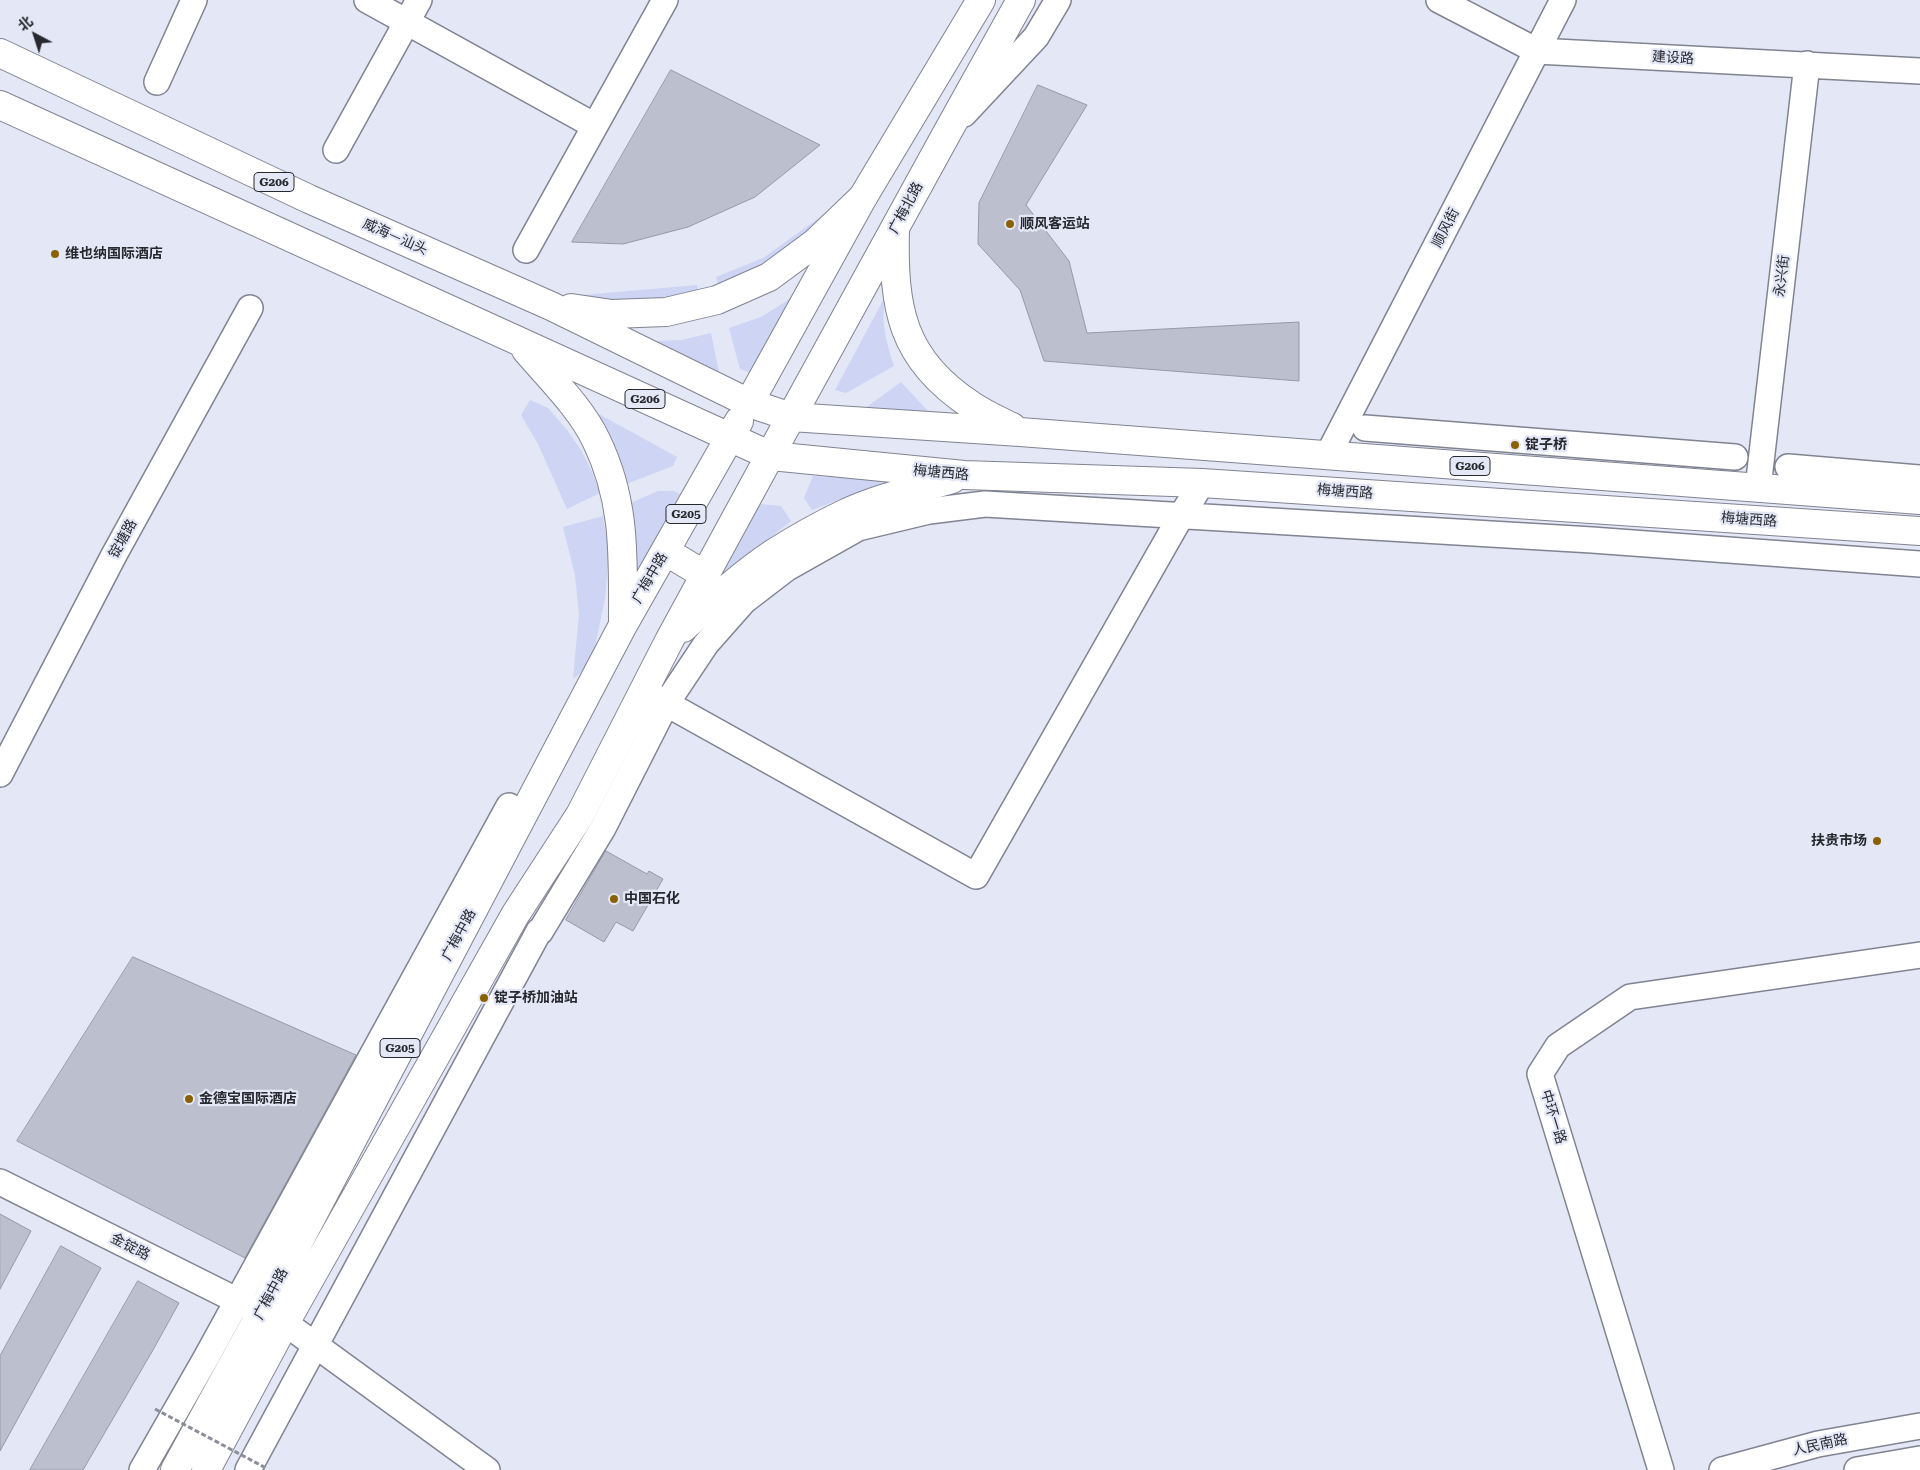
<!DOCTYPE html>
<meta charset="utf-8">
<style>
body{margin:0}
#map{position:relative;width:1920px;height:1470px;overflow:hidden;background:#e3e7f6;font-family:"Roboto Serif","Noto Sans SC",serif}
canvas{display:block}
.north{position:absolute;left:10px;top:10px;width:50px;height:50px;-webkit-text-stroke:4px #e3e7f6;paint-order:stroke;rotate:320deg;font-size:14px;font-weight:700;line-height:20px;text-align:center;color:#28292f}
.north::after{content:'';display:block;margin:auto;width:18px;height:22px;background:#28292f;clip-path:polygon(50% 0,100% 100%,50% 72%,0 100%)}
</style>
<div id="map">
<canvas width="1920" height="1470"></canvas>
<div class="north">北</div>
</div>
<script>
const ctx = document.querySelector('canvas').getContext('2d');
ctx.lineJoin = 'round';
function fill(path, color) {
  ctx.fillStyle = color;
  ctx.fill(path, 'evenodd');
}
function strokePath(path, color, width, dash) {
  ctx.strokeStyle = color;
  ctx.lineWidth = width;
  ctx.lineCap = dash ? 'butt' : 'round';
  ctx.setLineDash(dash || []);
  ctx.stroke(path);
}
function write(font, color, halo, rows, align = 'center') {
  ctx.font = font + ' "Roboto Serif","Noto Sans SC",serif';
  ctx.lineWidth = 4.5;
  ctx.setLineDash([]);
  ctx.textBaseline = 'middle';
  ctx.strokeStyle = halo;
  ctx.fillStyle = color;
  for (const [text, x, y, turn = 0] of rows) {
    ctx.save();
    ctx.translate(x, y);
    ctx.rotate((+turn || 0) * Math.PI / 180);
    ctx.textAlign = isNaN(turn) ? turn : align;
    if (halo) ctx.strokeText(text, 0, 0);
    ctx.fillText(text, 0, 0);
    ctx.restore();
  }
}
fill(new Path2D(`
 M837,205L831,221L723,304L716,277L763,258Z
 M813,278L757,375L740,369L729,328L761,317L785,302Z
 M697,285L703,313L549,298Z
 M887,293C879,318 886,341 894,366L846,393L835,390Z
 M711,333L720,377L636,342L682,340Z
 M901,382L928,411L947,426L864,409Z
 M530,400L548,408L567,430L581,450L592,472L600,493L567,509L538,444L521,415Z
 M579,403L677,457L673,466L621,486Z
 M813,476L892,479L812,510L804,498Z
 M658,491H673L687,497L632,598L626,505Z
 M759,504L781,506L791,521L716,581Z
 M603,516L609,552L605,599L594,651L584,670L573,679L579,614L575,575L563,527Z`), '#cdd4f4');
const building = new Path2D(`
 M671,70L820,145L755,197L688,227L623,244L572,242Z
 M1038,85L1087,105L1026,205L1069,261L1087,333L1299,322V381L1044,361L1020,290L978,244L979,203Z
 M606,851L647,874L649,871L663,879L633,931L616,922L604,942L566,920Z
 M133,957L356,1055L245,1258L17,1141Z
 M0,1214L31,1231L0,1289Z
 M61,1246L101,1268L0,1451V1356Z
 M138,1281L179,1303L153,1350L83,1470H30Z`);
fill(building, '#bbbfce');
strokePath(building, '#9699a7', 1);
const minor = new Path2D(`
 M367,0L595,126
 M1439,0L1537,51L1920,71
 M157,82L194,0
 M964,114L1036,37L1058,0
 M336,150L419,0
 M526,250L665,0
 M1365,428L1735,457
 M1328,455L1563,0
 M1788,467L1920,478
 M1758,488L1807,64
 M651,695L976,876L1181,516L1202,483
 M0,774L114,555L250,308
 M0,1182L252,1308
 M285,1323L487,1470
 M142,1470L206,1358L509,806L524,813
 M248,1470L539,931L540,932L603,828L666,704L706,644L744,601L787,568L858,528L929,511L985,504L1592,540L1920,564
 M1661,1470L1540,1074L1558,1046L1630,997L1920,955
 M1722,1470L1818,1444L1920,1426
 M1857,1470L1920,1459`);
const major = new Path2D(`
 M749,403L863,197L981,0
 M791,417L947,133L1021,0`);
const highway = new Path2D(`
 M0,53L309,199L551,306L749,403L791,417L1020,432L1920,500
 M0,105L771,456L964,475L1202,483L1920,531
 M895,229C893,308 901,359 971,405C984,414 998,420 1012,427
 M571,308L612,314L666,312L717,300L769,277L815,243L863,197
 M526,350C549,377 581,408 596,440C626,501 623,557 623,623
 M665,551L705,575
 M683,628C712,602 741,575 774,553C796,539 821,525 844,514C878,498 917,489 952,479
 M175,1470L261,1313L623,625L739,421
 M206,1470L285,1323L515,915L580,815L669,641L791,417`);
strokePath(minor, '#808391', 28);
strokePath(major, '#808391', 30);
strokePath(highway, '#808391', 30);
strokePath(minor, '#fff', 25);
strokePath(major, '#fff', 28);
strokePath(highway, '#fff', 28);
strokePath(new Path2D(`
 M155,1409L266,1468`), '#8c8e99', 3, [5, 2.5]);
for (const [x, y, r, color] of [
 [1010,224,5,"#8a6201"],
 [55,254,5,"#8a6201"],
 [1515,445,5,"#8a6201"],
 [1877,841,5,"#8a6201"],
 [614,899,5,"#8a6201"],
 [484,998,5,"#8a6201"],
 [189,1099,5,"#8a6201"]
]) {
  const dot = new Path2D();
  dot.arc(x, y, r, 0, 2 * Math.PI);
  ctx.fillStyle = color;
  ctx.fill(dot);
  strokePath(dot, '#e3e7f6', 2);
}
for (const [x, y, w] of [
 [274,182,40],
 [645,399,40],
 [1470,466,40],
 [686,514,40],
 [400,1048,40]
]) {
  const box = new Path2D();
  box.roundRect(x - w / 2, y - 9.5, w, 19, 4);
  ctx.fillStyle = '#e3e7f6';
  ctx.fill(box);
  strokePath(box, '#28292f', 1);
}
write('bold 12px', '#28292f', null, [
 ["G206",274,182],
 ["G206",645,399],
 ["G206",1470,466],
 ["G205",686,514],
 ["G205",400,1048]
]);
write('14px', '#28292f', '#e3e7f6', [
 ["建设路",1673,58,3],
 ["广梅北路",906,208,-62],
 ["顺风街",1446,228,-63],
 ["威海—汕头",395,237,24],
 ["永兴街",1782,276,-83],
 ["梅塘西路",941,473,5],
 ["梅塘西路",1345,492,4],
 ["梅塘西路",1749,520,4],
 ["锭塘路",123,539,-61],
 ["广梅中路",650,578,-60],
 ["广梅中路",459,935,-62],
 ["中环一路",1553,1117,73],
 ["金锭路",130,1247,27],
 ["广梅中路",271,1294,-62],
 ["人民南路",1820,1445,-12]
]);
write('bold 14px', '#28292f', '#e3e7f6', [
 ["顺风客运站",1020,224],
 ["维也纳国际酒店",65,254],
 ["锭子桥",1525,445],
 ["扶贵市场",1867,841,"right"],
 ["中国石化",624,899],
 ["锭子桥加油站",494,998],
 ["金德宝国际酒店",199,1099]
], 'left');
</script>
